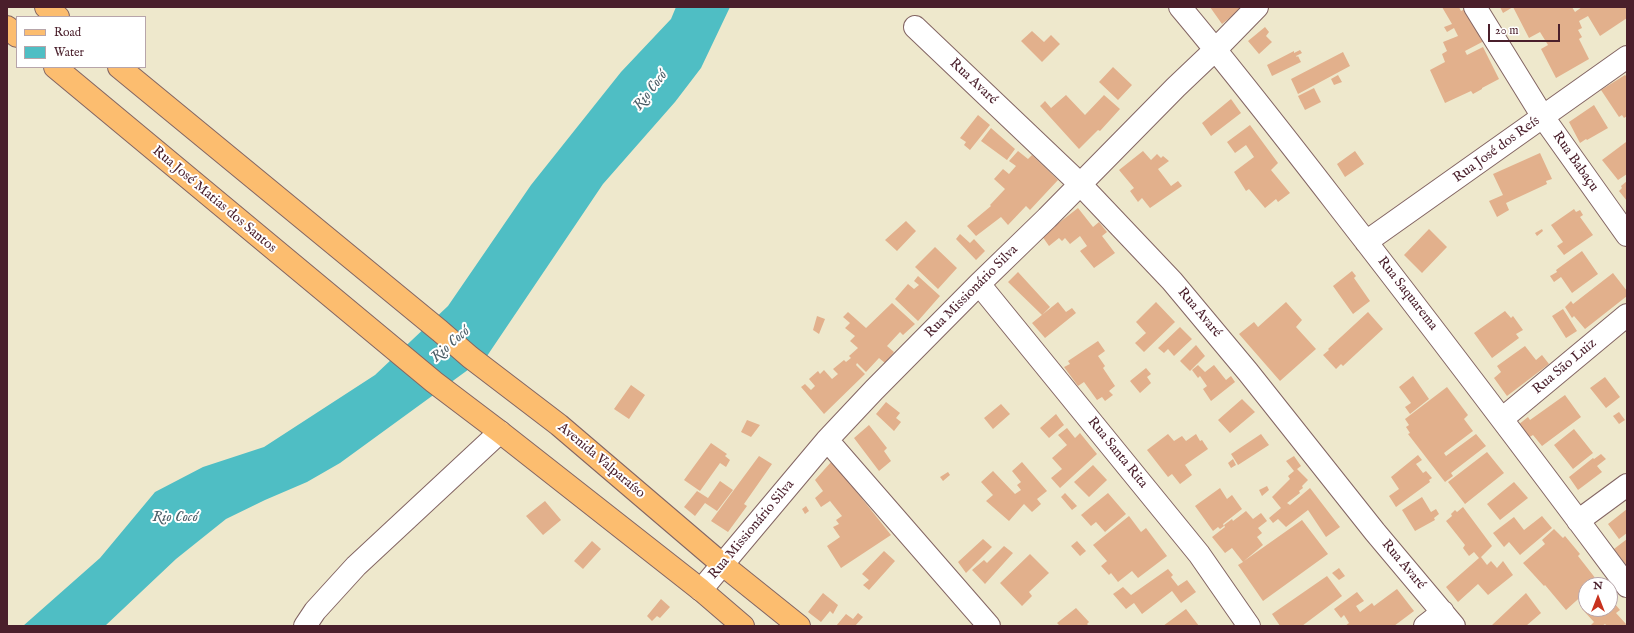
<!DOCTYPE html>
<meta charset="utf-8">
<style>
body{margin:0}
#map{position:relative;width:1634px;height:633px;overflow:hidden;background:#eee8cc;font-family:"IM FELL English",serif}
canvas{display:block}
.frame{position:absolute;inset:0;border:8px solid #4a1f2b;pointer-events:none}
.legend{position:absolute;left:16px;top:16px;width:130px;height:52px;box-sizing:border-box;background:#fff;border:1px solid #b7a5aa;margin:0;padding:5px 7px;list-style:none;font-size:12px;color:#4a1f2b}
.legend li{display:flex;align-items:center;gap:8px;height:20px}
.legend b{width:20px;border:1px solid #b7a5aa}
.north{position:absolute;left:1578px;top:577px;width:40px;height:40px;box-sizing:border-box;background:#fff;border:1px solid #b7a5aa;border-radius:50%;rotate:0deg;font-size:11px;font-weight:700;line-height:16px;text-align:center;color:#4a1f2b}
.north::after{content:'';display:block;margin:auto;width:14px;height:18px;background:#c8321e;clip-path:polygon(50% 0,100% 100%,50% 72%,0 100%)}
.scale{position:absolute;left:1488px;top:24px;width:72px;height:18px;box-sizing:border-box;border:2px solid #4a1f2b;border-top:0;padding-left:5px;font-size:12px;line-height:14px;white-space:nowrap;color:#4a1f2b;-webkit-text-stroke:3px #fff;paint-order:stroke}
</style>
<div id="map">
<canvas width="1634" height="633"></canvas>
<div class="frame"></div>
<ul class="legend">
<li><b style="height:5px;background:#fcbd6f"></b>Road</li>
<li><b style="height:11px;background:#4fbec4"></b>Water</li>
</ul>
<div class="north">N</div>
<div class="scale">20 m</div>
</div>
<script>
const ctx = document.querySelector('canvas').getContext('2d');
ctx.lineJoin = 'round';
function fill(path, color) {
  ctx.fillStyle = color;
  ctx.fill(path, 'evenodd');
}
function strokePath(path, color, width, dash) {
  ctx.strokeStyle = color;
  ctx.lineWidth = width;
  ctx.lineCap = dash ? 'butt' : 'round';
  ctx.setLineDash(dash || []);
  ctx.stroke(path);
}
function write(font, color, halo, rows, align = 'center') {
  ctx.font = font + ' "IM FELL English",serif';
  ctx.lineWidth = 4;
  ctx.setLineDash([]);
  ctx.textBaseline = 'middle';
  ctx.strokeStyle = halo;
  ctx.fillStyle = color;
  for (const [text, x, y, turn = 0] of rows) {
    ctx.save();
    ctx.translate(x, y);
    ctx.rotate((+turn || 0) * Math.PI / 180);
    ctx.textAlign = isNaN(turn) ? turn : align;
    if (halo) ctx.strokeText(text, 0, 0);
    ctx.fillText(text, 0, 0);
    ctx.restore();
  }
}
fill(new Path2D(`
 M676,7H730L701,68L675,102L603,184L487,356L340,463L307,482L265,500L226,519L176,559L105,626H23L100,558L155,492L203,467L264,447L375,375L448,306L531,185L621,72L671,19Z`), '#4fbec4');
fill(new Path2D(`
 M1210,7H1244L1222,24Z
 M1442,7H1459L1461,11L1465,9L1484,41L1465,51L1467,55L1483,47L1499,79L1482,88V89L1473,94L1471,91L1445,103L1430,70L1445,62L1442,54L1447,51L1443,42L1458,36L1454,28L1447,32L1444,27L1452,24Z
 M1500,7H1572L1575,12L1582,7H1625L1627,10V18L1600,36L1588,16L1579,21L1582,28L1578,30L1582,37L1579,39L1589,59L1556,78L1541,49L1548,45L1540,32L1529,38L1513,7L1503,13Z
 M1265,27L1269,32L1266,36L1272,42L1259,54L1248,41Z
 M1032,31L1044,42L1051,35L1060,44L1042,62L1021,41Z
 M1300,50L1302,53L1296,56L1297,57L1298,56L1301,62L1272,76L1267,65L1294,51V53Z
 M1343,52L1350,66L1298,94L1291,79Z
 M1113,67L1132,85L1118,100L1099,82Z
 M1338,75L1342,82L1334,85L1331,79Z
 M1625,75L1627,77V116L1624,118L1622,115L1619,117L1601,90Z
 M1314,88L1321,102L1305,110L1298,96Z
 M1066,95L1085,115L1104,95L1120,109L1100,131L1098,130L1079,149L1040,106L1045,101L1051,108Z
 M1231,99L1241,113L1211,136L1202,123Z
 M1594,105L1608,128L1587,140L1586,139L1580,143L1569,122Z
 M978,115L990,125L970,150L964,145L966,142L960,138Z
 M1250,125L1278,163L1271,170L1290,193L1278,202L1276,199L1265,208L1249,189L1246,191L1234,172L1254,157L1246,145L1235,153L1227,142Z
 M991,128L1015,149L1007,160L981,141Z
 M1626,142L1627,144V174L1618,180L1602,160Z
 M1018,151L1028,159L1032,155L1058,180L1030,210L1026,206L1008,225L1001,217L976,236L967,226L991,206L990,205L1005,189L994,179L1003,169L1009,174L1016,166L1009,161Z
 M1143,151L1151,160L1157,154L1161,158L1163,156L1169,161L1158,169L1171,186L1178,181L1182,186L1150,208L1142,198L1138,202L1130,191L1134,188L1119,170Z
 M1355,151L1364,164L1345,177L1337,164Z
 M1540,153L1552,179L1546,181L1547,184L1506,203L1509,210L1497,217L1489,201L1503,195L1493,174Z
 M1627,181V201L1619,191L1622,188L1621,186Z
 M1078,208L1093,227L1099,222L1107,232L1102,236L1115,253L1094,268L1080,251L1087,246L1080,236L1070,244L1065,238L1062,241L1059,238L1049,246L1042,236Z
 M1574,209L1576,212L1580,210L1583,215L1580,217L1593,235L1564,255L1557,246L1563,242L1551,225Z
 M906,221L916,231L897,251L885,240Z
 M1429,229L1447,247L1422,273L1404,255Z
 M1542,229L1543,231L1537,236L1535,233Z
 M960,234L970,243L974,239L985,251L976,260L956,239Z
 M935,247L957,268L938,289L915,267Z
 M1582,251L1598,274L1572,293L1561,277L1554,282L1550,276L1557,272L1556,270Z
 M1352,271L1356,276L1354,278L1370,301L1353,314L1333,286Z
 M1018,272L1050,307L1042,315L1008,282Z
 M1613,273L1627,291V296L1585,329L1574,316L1572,318L1565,307L1571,301L1573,304Z
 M918,276L940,296L918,321L895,299L908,284L914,289L919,285L914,281Z
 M1058,302L1066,312L1072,308L1076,313L1045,338L1032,323Z
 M1156,302L1175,322L1144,352L1135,343L1146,333L1136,322Z
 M1286,302L1302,320L1296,327L1316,349L1280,381L1239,334L1254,322L1258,327Z
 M892,303L915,324L903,335L900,332L887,346L894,352L885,363L879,358L866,372L857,363L856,365L865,374L824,414L801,387L805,384L811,390L815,386L809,379L818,371L820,374L824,370L832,379L838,374L833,369L844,360L846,362L851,358L849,356L858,348L850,341L855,336L845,328L850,323L843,317L848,312L866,328Z
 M1563,309L1577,331L1566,338L1552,316Z
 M1505,311L1511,318L1513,316L1523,330L1516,334L1519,338L1492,358L1474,333Z
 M1368,312L1383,329L1343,366L1341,364L1336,369L1323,355L1329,350L1328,349Z
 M817,316L825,319L819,334L813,330Z
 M1180,327L1192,339L1174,356L1168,349L1164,353L1158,348Z
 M1098,341L1105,351L1098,356L1105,366L1103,368L1115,386L1109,391L1113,395L1105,401L1102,397L1097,400L1084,382L1078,386L1064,367L1070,364L1068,361Z
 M1196,345L1205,356L1190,371L1180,361Z
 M1525,346L1536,360L1542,355L1549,364L1507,396L1494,378L1501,372L1497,366Z
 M1198,365L1205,372L1214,365L1226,380L1231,376L1235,382L1211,401L1203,389L1207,386L1200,376L1198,378L1192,370Z
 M1146,368L1151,374L1147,377L1151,383L1140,393L1130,381Z
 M1413,376L1429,399L1410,414L1405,407L1411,403L1399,387Z
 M1605,377L1620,397L1606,408L1590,388Z
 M631,385L645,395L629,419L614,409Z
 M1447,387L1468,415L1464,419L1473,431L1444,453L1446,456L1476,434L1486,446L1451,473L1453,476L1445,482L1408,434L1410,433L1406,427L1409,425L1405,419Z
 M1565,395L1581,417L1542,446L1533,435L1528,438L1518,425L1528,417L1530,420Z
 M1242,399L1255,412L1230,433L1218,420Z
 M886,402L900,413L896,418L901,422L894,431L876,414Z
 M1001,404L1010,414L993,429L984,418Z
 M1619,412L1625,420L1619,424L1613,416Z
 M1056,414L1064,425L1049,438L1040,428Z
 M747,420L760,425L751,437L741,432Z
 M869,425L887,448L884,451L891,461L879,471L854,438Z
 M1067,428L1075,438L1080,433L1097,454L1060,488L1051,478L1062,469L1052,458L1067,445L1058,435Z
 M1574,429L1593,453L1573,469L1554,445Z
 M1168,434L1174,441L1182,436L1186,441L1196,434L1200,441L1202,440L1208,449L1185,465L1192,475L1180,484L1172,474L1168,477L1147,450Z
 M1261,434L1269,445L1238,465L1231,454Z
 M711,443L727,454L725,456L730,460L726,467L720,463L700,491L684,480Z
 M1487,452L1504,473L1465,504L1448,482Z
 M1601,454L1606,459L1597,466L1602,472L1578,490L1569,477L1593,458L1594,459Z
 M1418,455L1422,460L1416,464L1423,473L1426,471L1432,478L1429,480L1430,482L1396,507L1389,496L1399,489L1391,477Z
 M759,456L772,464L744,504L747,506L728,532L711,521Z
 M1294,456L1301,466L1297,469L1308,480L1302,486L1303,488L1299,491L1300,493L1287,503L1290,505L1310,488L1340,527L1326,537L1308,510L1286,527L1278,519L1273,523L1269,518L1281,508L1272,497L1290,479L1288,476L1294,471L1286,461Z
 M1233,459L1236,465L1231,468L1228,463Z
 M832,461L891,535L841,568L827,546L840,537L833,527L839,524L836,520L842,516L830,501L821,507L815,498L823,491L815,480Z
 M1022,462L1047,491L1037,499L1041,504L1032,512L1024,504L1009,521L986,501L993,495L981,482L993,471L1015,494L1021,490L1017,485L1021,482L1012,471Z
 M1093,465L1107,480L1089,497L1074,482Z
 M948,472L950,475L943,481L940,477Z
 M720,481L733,490L717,511L705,503L695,516L684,507L697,491L708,498Z
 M1514,482L1528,498L1500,520L1487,504Z
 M1267,486L1269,490L1262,496L1259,490Z
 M1220,488L1227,499L1232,495L1242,509L1223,524L1224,526L1220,529L1218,527L1213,531L1195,506Z
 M1065,493L1077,506L1072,510L1061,497Z
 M1108,493L1126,514L1105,532L1096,522L1091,526L1081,515Z
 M1422,497L1431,512L1436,509L1439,514L1434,518L1435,520L1415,531L1402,510Z
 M545,501L561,520L543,535L526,516Z
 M806,506L809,511L805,514L802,509Z
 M1463,507L1492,546L1481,557L1487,565L1491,561L1497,568L1503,561L1513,575L1488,595L1478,584L1458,602L1446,587L1479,558L1474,552L1469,556L1463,548L1465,545L1446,521L1452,516L1451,514L1455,510L1457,512Z
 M1627,509V533L1619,539L1608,524Z
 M1246,511L1253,519L1261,513L1267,521L1258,528L1262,533L1257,537L1263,545L1244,561L1302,520L1328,554L1263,601L1238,565L1243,562L1232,548L1225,553L1212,537L1225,527L1224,525L1232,519L1233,521Z
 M1129,516L1141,532L1146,528L1167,556L1138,578L1132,571L1118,582L1111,573L1109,575L1101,566L1107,561L1093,545Z
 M1542,516L1552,528L1520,555L1509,542L1504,547L1493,533L1514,517L1524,530Z
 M1554,529L1563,538L1565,536L1580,554L1578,556L1596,579L1588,585H1586L1583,589L1586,592L1566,610L1545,585L1544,586L1523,563L1545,544L1542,540Z
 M983,539L992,547L966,573L958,562Z
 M1627,539V566L1614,549Z
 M592,541L601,549L583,569L574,561Z
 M1077,541L1086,551L1080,556L1071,546Z
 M1004,546L1013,553L985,584L972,570L984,560L987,563Z
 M884,551L895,561L869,590L863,585L869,580L862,574Z
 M1030,554L1049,573L1029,592L1032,596L1022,606L1000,583Z
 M1339,568L1345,576L1339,580L1332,573Z
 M1168,569L1173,575L1171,577L1178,586L1187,580L1196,592L1181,603L1172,591L1142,614L1134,603L1126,609L1113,594L1123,587L1131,595Z
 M1327,576L1342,596L1302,626H1280L1272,614Z
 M1397,589L1414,611L1394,626H1345L1349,623L1344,615L1341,618L1334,609L1357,592L1364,601L1356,606L1360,612L1372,603L1374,606Z
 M823,593L838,605L833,614L830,611L821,622L808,612Z
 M1526,593L1541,613L1526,626H1491Z
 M1610,598L1620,610L1616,613L1626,624L1627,623V626H1607L1605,624L1602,626H1590L1594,622L1582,609L1586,606V609H1610Z
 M661,599L670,607L660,618L657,616L652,621L647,616Z
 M1076,608L1089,622L1087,624L1089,626H1060L1057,623Z
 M1186,609L1199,626H1163Z
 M858,613L863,617L855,626H836L846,614L853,619Z`), '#e2b08c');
const minor = new Path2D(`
 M1180,7C1234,71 1285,137 1336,203C1434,329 1531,457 1627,586
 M1475,7L1543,117L1627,235
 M915,27L1080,184L1172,281L1248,372L1375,532L1454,626
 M1366,242L1627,57
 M979,284L1199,554L1249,626
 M1502,419L1627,315
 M827,440L989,626
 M1578,521L1627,485
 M701,590L827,440L874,390L979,284L1047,218L1176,87L1216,49L1257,7
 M305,626L315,611L356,566L500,432
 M1425,626L1443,612`);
const major = new Path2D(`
 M46,7L58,17
 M7,27L17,36
 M55,67L434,382L500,432L701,590L743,626
 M119,67L440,331L470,357L559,425L723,565L799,626`);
strokePath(minor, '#836563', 24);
strokePath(major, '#836563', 24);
strokePath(minor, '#fff', 22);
strokePath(major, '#fcbd6f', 22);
write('14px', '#4a1f2b', '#fff', [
 ["Rua Avaré",973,82,43],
 ["Rua José dos Reís",1497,150,-36],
 ["Rua Babaçu",1575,162,55],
 ["Rua José Matias dos Santos",214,200,40],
 ["Rua Missionário Silva",972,292,-45],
 ["Rua Saquarema",1407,294,52],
 ["Rua Avaré",1199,313,50],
 ["Rua São Luiz",1565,367,-40],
 ["Rua Santa Rita",1117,453,51],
 ["Avenida Valparaíso",601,461,40],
 ["Rua Missionário Silva",752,530,-50],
 ["Rua Avaré",1403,565,50]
]);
write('italic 15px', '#4c5f68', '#fff', [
 ["Rio Cocó",651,91,-53],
 ["Rio Cocó",451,345,-42],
 ["Rio Cocó",175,518]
]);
</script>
